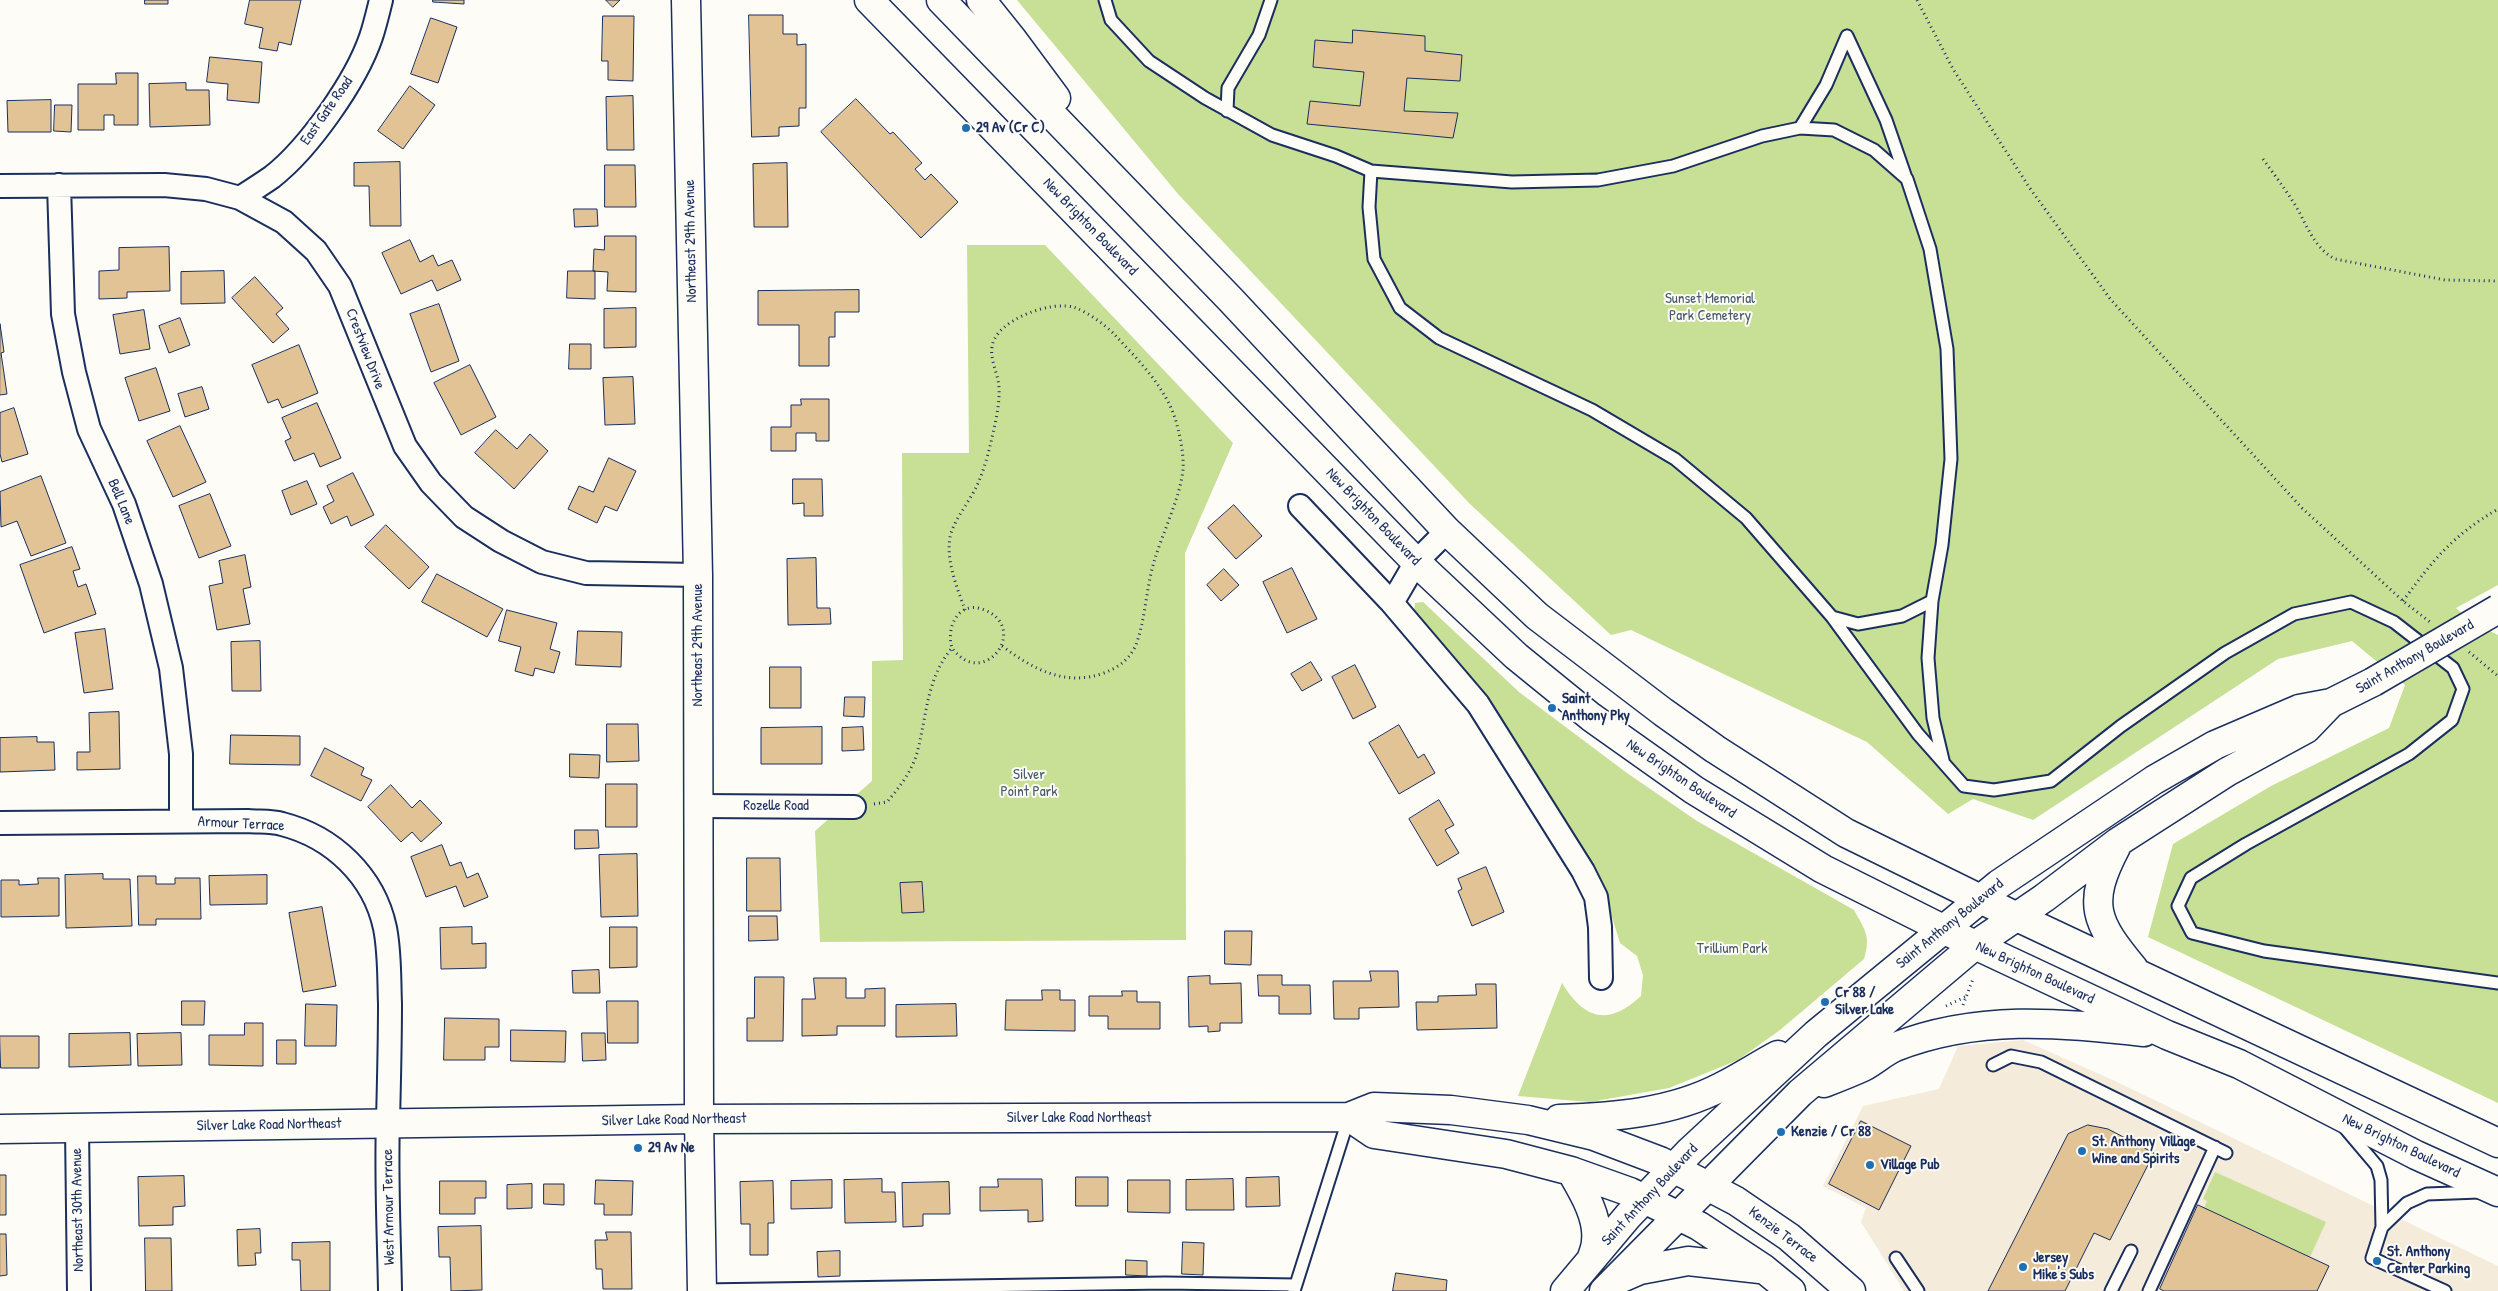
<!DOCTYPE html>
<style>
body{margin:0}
canvas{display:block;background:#fdfcf7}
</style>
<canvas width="2498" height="1291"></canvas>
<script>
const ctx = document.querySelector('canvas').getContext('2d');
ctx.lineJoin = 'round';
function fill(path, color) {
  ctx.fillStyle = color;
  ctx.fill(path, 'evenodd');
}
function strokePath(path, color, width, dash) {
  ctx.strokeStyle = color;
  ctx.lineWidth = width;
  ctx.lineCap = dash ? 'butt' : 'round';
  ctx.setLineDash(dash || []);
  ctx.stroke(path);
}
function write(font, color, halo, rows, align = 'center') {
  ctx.font = font + ' "Patrick Hand",sans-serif';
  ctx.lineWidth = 4;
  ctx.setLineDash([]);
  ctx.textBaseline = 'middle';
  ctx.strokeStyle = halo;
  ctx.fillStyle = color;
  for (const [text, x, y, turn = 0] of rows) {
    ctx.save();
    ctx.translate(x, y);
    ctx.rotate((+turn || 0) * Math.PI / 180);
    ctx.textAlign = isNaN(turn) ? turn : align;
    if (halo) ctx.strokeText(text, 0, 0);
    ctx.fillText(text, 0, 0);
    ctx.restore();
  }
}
fill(new Path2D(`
 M2023,1040L2115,1081L2498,1266V1291H1904L1861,1222L1866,1208L1823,1186L1863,1106L1939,1089L1958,1046Z`), '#f5ebda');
fill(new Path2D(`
 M1017,0H2498V585L2456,608L2470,621L2498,635V1103L2148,937L2173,844L2271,786L2389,728L2405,685L2352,641L2278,659L2033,820L1973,799L1948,814L1867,742L1631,630L1611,635L1470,504L1178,194Z
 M967,245H1045L1233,443L1185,553L1186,940L820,942L815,831L872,781V661L903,660L902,453H969Z
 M1423,602L1519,692L1627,773L1697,821L1854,910C1865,930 1871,936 1864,959L1780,1030L1738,1060L1669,1088L1590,1102L1518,1096L1562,983C1584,1019 1608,1027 1641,996L1643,975L1637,956L1620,943L1600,878L1519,748L1463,666L1414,612L1415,603Z
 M2215,1172L2326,1222L2310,1257L2204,1208L2207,1201L2203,1199Z`), '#c7e096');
const building = new Path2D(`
 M145,0H168V4H145Z
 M250,0H301L291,45L279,42L277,51L259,48L263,28L245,24Z
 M433,0H464V4L433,2Z
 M606,0H620L613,7Z
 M749,15H783V34H797V45L806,44V108H799V126L779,127V136L752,137Z
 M603,16H634L633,81L608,80V61H602Z
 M431,18L457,27L438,83L411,74Z
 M1353,30L1425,36V51L1462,55L1460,81L1407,78L1404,111L1458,113L1453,138L1307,124L1310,101L1360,106L1364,72L1313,67L1315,40L1352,43Z
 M210,57L262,62L259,103L227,100L228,84L207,82Z
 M116,73H138V125H114V115H104V130H78V84H116Z
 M186,83V90H209L210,125L150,127L149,84Z
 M410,86L435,105L403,149L378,131Z
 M633,96L634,150H607L606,97Z
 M856,99L890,134L893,132L922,163L915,169L925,180L931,174L958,202L921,238L821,132Z
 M51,100V132H8L7,101Z
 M55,105H72L71,132L54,131Z
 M400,162L401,226H370L369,186H354V163Z
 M787,163L788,227H754L753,164Z
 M605,165H635L636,207H605Z
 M574,209H597L598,226L575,227Z
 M605,236H636V292L607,291L608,272L593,271L594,249L604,250Z
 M410,240L420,262L433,255L438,266L452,260L461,280L437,291L432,280L401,294L382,253Z
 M169,247L170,291L127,292V298L99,299V271L119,270V248Z
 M224,271L225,303L181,304V272Z
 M568,271H595V299L567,298Z
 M255,277L283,308L276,314L289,329L273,343L232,298Z
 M859,290V312H835V337H829V366H799V325H758V291Z
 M439,304L459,361L431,372L410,314Z
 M636,308V347L604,348V309Z
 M144,310L150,349L120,354L113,315Z
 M180,318L190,345L169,353L159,326Z
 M0,324L4,352L1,353L7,394L0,395Z
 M570,344H591V369H569Z
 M299,345L318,393L282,408L278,399L268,403L252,365Z
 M470,365L496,417L461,435L434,383Z
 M156,368L170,411L139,421L125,378Z
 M633,377L635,424L605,425L603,378Z
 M202,387L209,409L185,417L178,394Z
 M801,399H829V441H816V433H796V451H771V427H791V405H801Z
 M317,403L341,458L320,467L314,453L294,461L285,441L291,438L282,418Z
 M14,408L28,454L2,462L0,454V413Z
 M180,426L206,482L173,497L147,441Z
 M496,430L517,449L530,434L548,451L514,489L475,453Z
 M609,458L636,471L617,511L605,506L597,523L568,509L579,486L593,492Z
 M353,473L374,515L351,526L347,516L331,524L323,507L334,501L327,486Z
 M41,476L66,543L31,556L17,521L1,527L0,492Z
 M793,479H822L823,516H804V503L793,504Z
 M307,481L317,504L291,515L282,491Z
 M210,494L231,546L199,558L179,506Z
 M1234,505L1262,536L1236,559L1208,528Z
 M386,525L429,567L409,589L365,547Z
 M72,547L80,569L73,571L78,587L86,584L96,614L44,633L20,565Z
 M245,555L251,587L243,589L250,624L217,630L209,586L223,583L219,561Z
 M816,558L817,608H830L831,624L788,625L787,559Z
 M1292,568L1317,619L1287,633L1263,582Z
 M1224,569L1239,585L1221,601L1207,585Z
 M437,574L503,609L487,637L422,602Z
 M507,610L557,623L550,649L560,652L554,673L535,668L533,676L515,671L521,647L499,641Z
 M105,629L113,689L84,693L75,633Z
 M578,631L622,632L621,667L576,665Z
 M260,641L261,691H232L231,642Z
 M1311,662L1322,680L1302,691L1291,674Z
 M1355,665L1376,707L1353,719L1332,677Z
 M770,667H801V708H770Z
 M845,697H865L864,717L844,716Z
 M119,712L120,769L77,770V752H90L89,713Z
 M607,724H638L639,761L607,762Z
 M1399,725L1418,758L1424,754L1435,773L1399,794L1369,743Z
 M822,727V764H761V728Z
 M863,727L864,750L842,751V728Z
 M231,735L300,736V765L230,764Z
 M37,737V742H54L55,770L0,772V738Z
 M325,748L364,768L361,775L372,780L361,801L311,776Z
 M570,754L600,755L599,778L570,777Z
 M606,784H637V827H606Z
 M391,785L412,808L420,800L442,823L421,842L412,832L401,842L368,807Z
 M1439,800L1454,825L1445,830L1459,853L1437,866L1409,819Z
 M575,830H598L599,848L575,849Z
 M442,845L450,866L461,862L467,878L478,873L488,897L464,907L456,886L426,897L411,857Z
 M637,854L638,916L601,917L599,855Z
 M747,858H780L781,911H747Z
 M1486,867L1504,912L1472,926L1458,891L1462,889L1458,879Z
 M103,874V879H130L132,926L66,928L65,875Z
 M267,875V904L210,905L209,876Z
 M138,876H156V884H175V878H200L201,919H156V925H139Z
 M38,878H59V916L1,917V880H19V885L38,884Z
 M922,882L924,912L902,913L900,883Z
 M322,907L336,986L303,992L289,913Z
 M749,916H777L778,940L749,941Z
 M472,927V944L486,943V968L441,969L440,928Z
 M610,927H637V967L610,968Z
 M1225,931H1252L1251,965L1225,964Z
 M599,970L600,993H573L572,971Z
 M1370,971H1398L1399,1007L1359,1008V1019H1334L1333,981H1371Z
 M1258,975H1282V985H1310L1311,1014H1279V996H1259Z
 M1210,976V984L1241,983L1242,1023H1220V1031L1208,1032V1026L1189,1027L1188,977Z
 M755,977H784L783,1041H747V1018H754Z
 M814,978H846V998H865V989L885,988V1026H837V1035L802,1036V999H815Z
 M1476,984H1496L1497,1028L1417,1030L1416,1002H1438V996L1476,995Z
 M1042,990H1060V1000H1075V1031L1005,1030L1006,1000H1042Z
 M1122,991H1137V1002H1160V1029H1108V1016H1089V996H1122Z
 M182,1001H205L204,1025H182Z
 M607,1001H638V1043H608Z
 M306,1004L337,1005L336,1046H305Z
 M956,1004L957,1036L896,1037V1005Z
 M445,1018L499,1019V1047H485V1060H444Z
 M245,1023H263V1066L209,1065V1035H244Z
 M511,1030L566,1031L565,1062L511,1061Z
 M130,1033L131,1065L69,1067V1034Z
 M181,1033L182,1065L138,1066L137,1034Z
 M582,1033H605L606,1060L583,1061Z
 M0,1036H39V1068H1Z
 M277,1040H296V1064H277Z
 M1861,1121L1911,1146L1879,1210L1829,1184Z
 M2088,1125L2108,1129L2154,1153L2110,1240L2094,1233L2065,1291H1988L2068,1134Z
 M0,1175H6V1215H0Z
 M184,1176L185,1206L173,1207V1225L139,1226L138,1177Z
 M1076,1177H1108V1206H1076Z
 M1279,1177L1280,1206L1246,1207V1178Z
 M882,1179V1192H895L896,1222L845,1223L844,1180Z
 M998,1179H1042L1043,1221L1028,1222V1210L980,1211V1187H998Z
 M1233,1179L1234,1210H1186V1180Z
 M596,1180L633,1181L632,1215H604V1204H595Z
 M832,1180V1208L791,1209V1181Z
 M1128,1180H1170V1213L1128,1212Z
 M440,1181H486V1198H475V1214H440Z
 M773,1181L774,1223H768V1255H750V1224H741L740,1182Z
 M949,1182L950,1214H923V1226L903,1227L902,1183Z
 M532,1184V1208L507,1209V1185Z
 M544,1184H564V1205L544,1204Z
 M2198,1205L2329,1266L2317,1291H2164L2160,1289Z
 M481,1226L482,1290L451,1291L450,1257H439L438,1227Z
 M260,1229L261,1253H255L256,1265L238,1266L237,1230Z
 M606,1232H631L632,1289H603L602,1269H596L595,1240H607Z
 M0,1234H6L7,1275L0,1276Z
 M145,1238H171L172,1291H146Z
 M330,1242V1291H301L300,1260H292V1243Z
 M1183,1242L1204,1243L1203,1275L1182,1274Z
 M840,1251V1276L818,1277L817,1252Z
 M1126,1260L1147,1261V1276L1126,1275Z
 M1396,1273L1447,1280L1446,1291H1393Z`);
fill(building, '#e1c395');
strokePath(building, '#1b2f5e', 1);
const lane = new Path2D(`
 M1105,0L1111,20L1149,61L1205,98L1272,135L1336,156L1371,171L1369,207L1374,259L1400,308L1439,338L1592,410L1675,459L1746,518L1832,617L1918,734L1964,786L1994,790L2051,781L2121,726L2225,653L2294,614L2351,602L2394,622L2453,668L2463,689L2452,720L2409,754L2246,844L2191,878L2178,906L2192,933L2264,951L2498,983
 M1847,36L1886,120L1906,178
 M1227,111L1228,88L1259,35L1271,0
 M1800,128L1826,85L1847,36
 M1371,171L1512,182L1598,180L1673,166L1762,136L1800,128L1834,130L1874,150L1907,179L1930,249L1947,349L1951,459L1942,545L1932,601L1928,658L1933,718L1943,760
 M1832,617L1858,624L1902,616L1932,601
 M1993,1065L2011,1056L2041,1062L2226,1153
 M2344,1127L2377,1166L2381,1180L2382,1227L2372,1258L2445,1291
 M2382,1227L2407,1203L2427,1194L2479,1192
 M1896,1258L1918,1291
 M702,1290L1165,1283L1296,1285
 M1294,1291L1349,1117
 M2111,1291L2131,1251
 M2149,1291L2215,1147`);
const street = new Path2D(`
 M59,185L63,314L74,372L89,429L124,504L151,584L171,668L181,754V821
 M0,186L164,185L206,189L240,198L284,222L316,251L340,286L405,446L431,483L464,517L501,541L542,562L586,573L698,575
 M240,198C251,191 262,184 272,177C309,148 356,81 371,37C375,25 378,12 381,0
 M1300,506L1392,603L1478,704L1583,871L1596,897L1600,927L1601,978
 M1392,603L1416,562L1447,531
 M698,806L854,807
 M0,823L248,821C259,822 272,821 282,824C333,837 374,876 385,928C390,953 389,979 390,1004C390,1043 389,1082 388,1121C386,1177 389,1234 390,1291
 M77,1128L79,1291`);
const secondary = new Path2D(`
 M686,0L698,575L699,1119L702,1291
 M869,0L1416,562L1516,656L1591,717L1694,790L1823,869L1975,945L2167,1035L2239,1064L2416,1155L2498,1192
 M941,0L1230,299L1447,531L1537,616L1663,712L1715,749L1846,833L2017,917L2498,1143
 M981,0L1013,40L1056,98
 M2116,847C2086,904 2095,922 2134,969
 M1824,1083C1837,1078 1850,1073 1863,1067C1874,1061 1884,1052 1895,1047C1976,1015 2060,1022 2144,1032
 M1349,1117L1374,1134L1506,1154L1571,1171L1630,1192L1699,1226L1764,1269L1791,1291
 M1559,1119C1614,1117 1671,1113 1721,1087C1741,1077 1759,1065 1778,1055
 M0,1129L699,1119L1349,1117L1374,1107L1451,1110L1528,1120L1594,1136L1660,1161L1736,1201L1789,1237L1851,1291
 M1571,1171C1582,1190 1599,1217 1596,1241C1596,1247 1593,1254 1591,1260
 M1619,1279L1640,1270L1688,1261L1760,1269
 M1565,1291L1628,1216L1690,1151L1816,1034L1999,884L2154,780L2215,745L2299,709L2331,703L2373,682
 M1604,1291L1800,1093L1975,945L2044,898L2118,842L2227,772L2306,729L2331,703`);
strokePath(lane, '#1b2f5e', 15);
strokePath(street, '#1b2f5e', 26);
strokePath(secondary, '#1b2f5e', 31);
strokePath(new Path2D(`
 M1917,0L1953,69L2029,187L2111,300L2302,508L2403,601L2430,622
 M2263,159C2273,173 2283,186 2292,200C2306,221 2312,247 2335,259L2445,280L2498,281
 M2403,601C2434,559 2452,536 2498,509
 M965,610C957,587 943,555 952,530C959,513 972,498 979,481C984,469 988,455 991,442C995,424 1000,405 999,387C998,373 990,361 992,347C995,320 1053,299 1076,308C1089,313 1105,325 1114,334C1139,361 1170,391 1178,429C1181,441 1184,457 1183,470C1180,498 1162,534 1154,562C1146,588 1145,624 1135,647C1128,661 1117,668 1104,673C1065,687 1033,669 1002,646
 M2469,652L2498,676
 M874,804L887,802C899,788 912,771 917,753C927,716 926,679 952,648C946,629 957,601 982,609C1032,626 984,692 952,648
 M1963,1005L1973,979
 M1946,1006L1967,996`), '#1b2f5e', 3, [1, 4]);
strokePath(lane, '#fdfcf7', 11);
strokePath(street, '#fdfcf7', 22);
strokePath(secondary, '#fdfcf7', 28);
const secondaryBridge = new Path2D(`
 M2373,682L2498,609`);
strokePath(secondaryBridge, '#1b2f5e', 31, []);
strokePath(secondaryBridge, '#fdfcf7', 28);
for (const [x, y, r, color] of [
 [966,128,5,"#1f6fb2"],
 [1552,708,5,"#1f6fb2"],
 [1825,1002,5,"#1f6fb2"],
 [1781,1132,5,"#1f6fb2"],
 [638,1148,5,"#1f6fb2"],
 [2082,1151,5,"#1f6fb2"],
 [1870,1165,5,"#1f6fb2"],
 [2377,1261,5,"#1f6fb2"],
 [2023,1267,5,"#1f6fb2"]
]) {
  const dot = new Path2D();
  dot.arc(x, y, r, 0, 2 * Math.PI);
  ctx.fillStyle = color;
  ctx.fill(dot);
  strokePath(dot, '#fdfcf7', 2);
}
write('15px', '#1b2f5e', '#fdfcf7', [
 ["East Gate Road",327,111,-55],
 ["New Brighton Boulevard",1090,227,46],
 ["Northeast 29th Avenue",691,241,-91],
 ["Crestview Drive",365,349,69],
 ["Bell Lane",121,502,67],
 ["New Brighton Boulevard",1373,517,46],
 ["Northeast 29th Avenue",698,645,-90],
 ["Saint Anthony Boulevard",2415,657,-30],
 ["New Brighton Boulevard",1681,779,34],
 ["Rozelle Road",776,806],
 ["Armour Terrace",241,824,3],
 ["Saint Anthony Boulevard",1950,924,-39],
 ["New Brighton Boulevard",2035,973,25],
 ["Silver Lake Road Northeast",1079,1118],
 ["Silver Lake Road Northeast",674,1120,-1],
 ["Silver Lake Road Northeast",269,1125,-1],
 ["New Brighton Boulevard",2401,1146,26],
 ["Saint Anthony Boulevard",1650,1195,-47],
 ["West Armour Terrace",389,1207,-91],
 ["Northeast 30th Avenue",78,1210,-91],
 ["Kenzie Terrace",1783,1235,37]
]);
write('bold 15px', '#1b2f5e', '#fdfcf7', [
 ["29 Av (Cr C)",976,128],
 ["Saint",1562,699],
 ["Anthony Pky",1562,716],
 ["Cr 88 /",1835,993],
 ["Silver Lake",1835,1010],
 ["Kenzie / Cr 88",1791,1132],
 ["St. Anthony Village",2092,1142],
 ["Wine and Spirits",2092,1159],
 ["29 Av Ne",648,1148],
 ["Village Pub",1880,1165],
 ["St. Anthony",2387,1252],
 ["Center Parking",2387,1269],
 ["Jersey",2033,1258],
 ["Mike's Subs",2033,1275]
], 'left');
write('15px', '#465b6c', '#fdfcf7', [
 ["Sunset Memorial",1710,299],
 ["Park Cemetery",1710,316],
 ["Silver",1029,775],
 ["Point Park",1029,792],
 ["Trillium Park",1732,949]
]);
</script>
